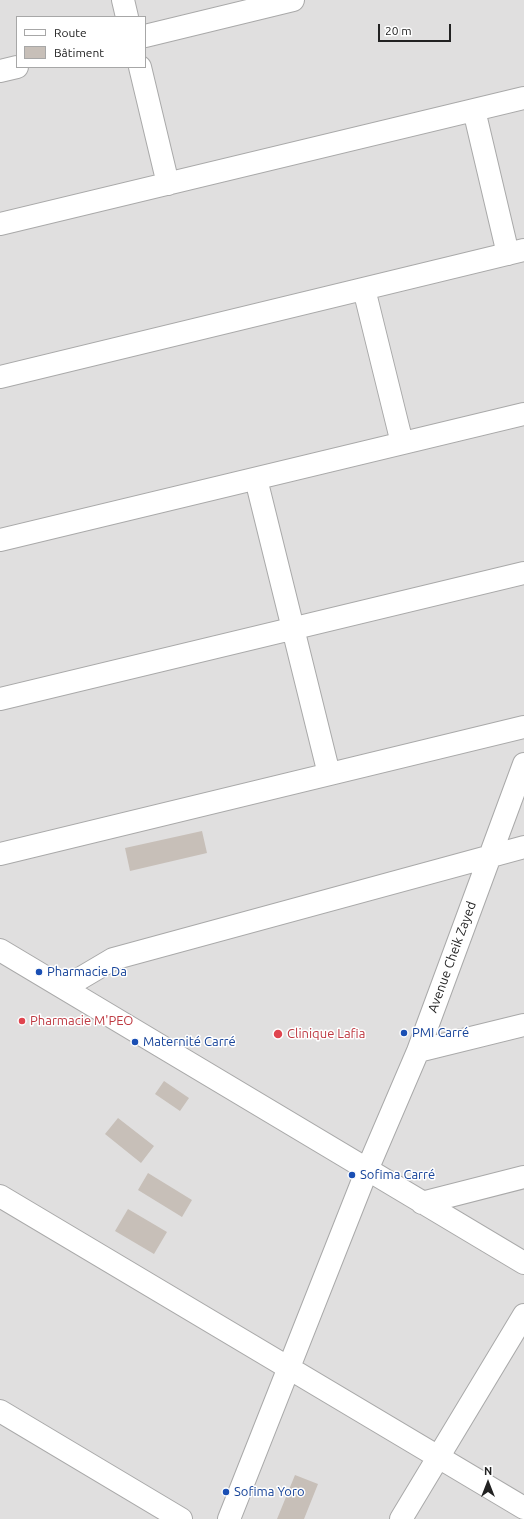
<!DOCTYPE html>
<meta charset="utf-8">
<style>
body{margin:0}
#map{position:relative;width:524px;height:1519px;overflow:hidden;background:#f2efe9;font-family:Ubuntu,sans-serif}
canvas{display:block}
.legend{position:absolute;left:16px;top:16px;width:130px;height:52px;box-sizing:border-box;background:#fff;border:1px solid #a7a7a7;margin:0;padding:5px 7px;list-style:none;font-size:12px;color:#222}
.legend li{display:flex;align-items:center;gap:8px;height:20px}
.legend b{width:20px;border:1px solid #a7a7a7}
.north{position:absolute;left:468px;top:1463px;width:40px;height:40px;-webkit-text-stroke:3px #fff;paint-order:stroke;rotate:0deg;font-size:11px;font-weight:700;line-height:16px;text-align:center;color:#222}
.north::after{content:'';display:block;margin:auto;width:14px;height:18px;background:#222;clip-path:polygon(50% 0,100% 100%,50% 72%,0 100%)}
.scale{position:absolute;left:378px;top:24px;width:73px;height:18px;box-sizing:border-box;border:2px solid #222;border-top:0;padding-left:5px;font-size:12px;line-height:14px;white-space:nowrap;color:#222;-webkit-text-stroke:3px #fff;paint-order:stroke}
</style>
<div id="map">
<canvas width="524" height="1519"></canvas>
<ul class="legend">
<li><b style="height:5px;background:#fff"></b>Route</li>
<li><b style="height:11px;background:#c7bfb8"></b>Bâtiment</li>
</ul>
<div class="north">N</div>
<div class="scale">20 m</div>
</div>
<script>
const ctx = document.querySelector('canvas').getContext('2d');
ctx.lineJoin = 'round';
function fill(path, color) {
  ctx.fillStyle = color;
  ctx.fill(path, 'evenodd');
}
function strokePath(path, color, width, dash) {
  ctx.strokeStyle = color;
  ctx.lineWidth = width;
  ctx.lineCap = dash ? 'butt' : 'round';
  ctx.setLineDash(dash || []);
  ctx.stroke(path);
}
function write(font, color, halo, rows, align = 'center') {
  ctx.font = font + ' Ubuntu,sans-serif';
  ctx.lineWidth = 3;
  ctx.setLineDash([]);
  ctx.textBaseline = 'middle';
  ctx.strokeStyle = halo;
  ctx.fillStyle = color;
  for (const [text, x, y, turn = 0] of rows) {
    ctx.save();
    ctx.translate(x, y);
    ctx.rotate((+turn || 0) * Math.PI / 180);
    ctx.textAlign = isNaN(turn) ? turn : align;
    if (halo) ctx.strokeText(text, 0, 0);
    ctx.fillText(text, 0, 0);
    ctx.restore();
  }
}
fill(new Path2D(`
 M0,0H524V1519H0ZM17,17H145V67H17Z`), '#e0dfdf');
fill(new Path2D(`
 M202,831L207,853L130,871L125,848Z
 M164,1081L189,1098L180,1111L155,1094Z
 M118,1118L154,1146L141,1163L105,1134Z
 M148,1173L192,1200L182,1217L138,1190Z
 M128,1209L167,1232L154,1254L115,1231Z
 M295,1475L318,1484L304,1519H277Z`), '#c7bfb8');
const minor = new Path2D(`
 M123,0L127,17
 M145,36L293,0
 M140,67L168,184
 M0,71L17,67
 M474,110L508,254
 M0,224L524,98
 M364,289L402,443
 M0,377L524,250
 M256,479L329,774
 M0,540L524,414
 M0,699L524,573
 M0,854L524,727
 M0,950L524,1263
 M64,988L113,959L524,847
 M418,1051L524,1025
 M0,1196L524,1508
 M422,1203L524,1177
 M0,1411L181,1519
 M229,1519L367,1170L418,1051L524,764
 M401,1519L524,1315`);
strokePath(minor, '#a9a9a9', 24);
strokePath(minor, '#fff', 22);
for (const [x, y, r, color] of [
 [39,972,4,"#1a4fb4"],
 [22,1021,4,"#e0444e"],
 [404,1033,4,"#1a4fb4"],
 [278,1034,5,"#e0444e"],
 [135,1042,4,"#1a4fb4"],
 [352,1175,4,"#1a4fb4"],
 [226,1492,4,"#1a4fb4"]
]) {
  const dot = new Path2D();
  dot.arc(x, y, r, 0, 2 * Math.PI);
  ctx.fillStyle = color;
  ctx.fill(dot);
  strokePath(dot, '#fff', 1.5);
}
write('13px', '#222', '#fff', [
 ["Avenue Cheik Zayed",452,957,-70]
]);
write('13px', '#164399', '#fff', [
 ["Pharmacie Da",47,972],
 ["PMI Carré",412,1033],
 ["Maternité Carré",143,1042],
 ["Sofima Carré",360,1175],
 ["Sofima Yoro",234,1492]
], 'left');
write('13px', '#be3a42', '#fff', [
 ["Pharmacie M'PEO",30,1021],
 ["Clinique Lafia",287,1034]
], 'left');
</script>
